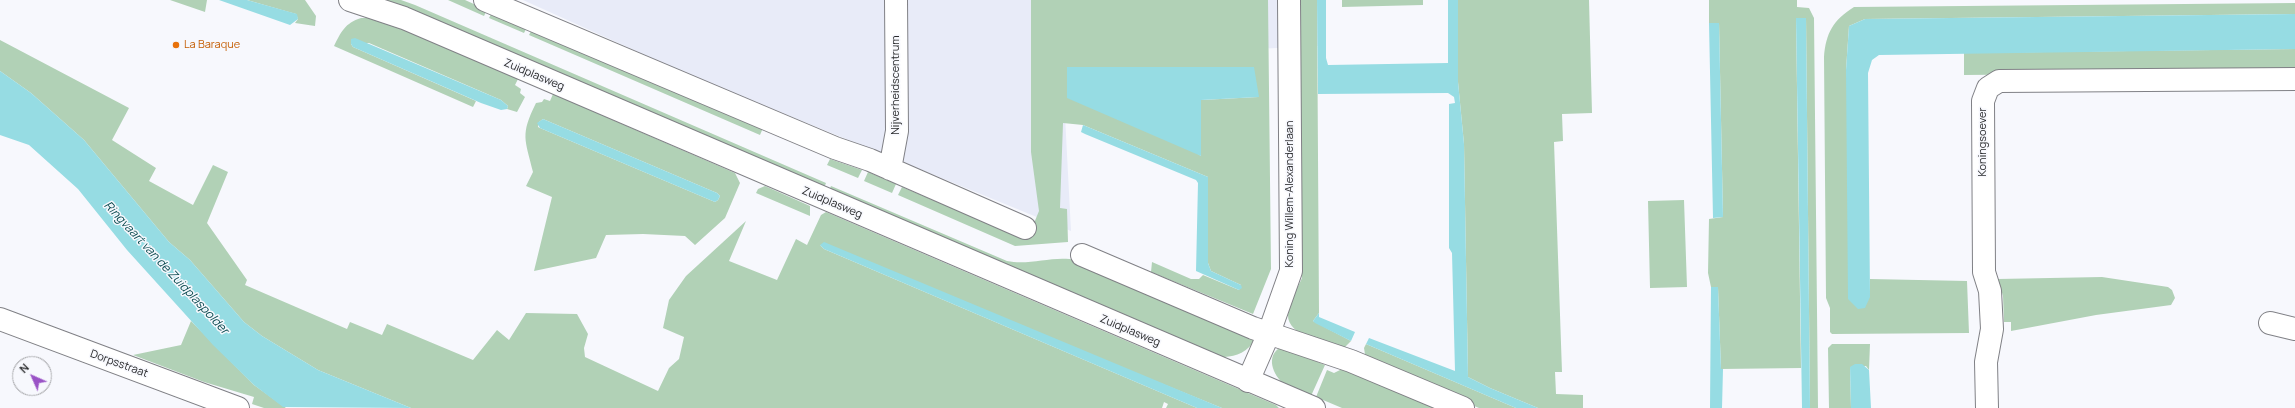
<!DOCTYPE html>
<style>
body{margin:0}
#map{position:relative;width:2295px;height:408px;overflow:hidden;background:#f7f8fd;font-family:Manrope,sans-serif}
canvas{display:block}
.north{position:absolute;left:12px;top:356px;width:40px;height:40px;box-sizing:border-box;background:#f7f8fd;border:1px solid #a5a6a9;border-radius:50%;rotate:315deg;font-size:11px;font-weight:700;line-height:16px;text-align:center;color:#292a2c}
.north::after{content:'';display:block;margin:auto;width:14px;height:18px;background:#9a53c6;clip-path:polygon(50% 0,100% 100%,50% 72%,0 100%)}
</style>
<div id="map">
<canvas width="2295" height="408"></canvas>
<div class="north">N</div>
</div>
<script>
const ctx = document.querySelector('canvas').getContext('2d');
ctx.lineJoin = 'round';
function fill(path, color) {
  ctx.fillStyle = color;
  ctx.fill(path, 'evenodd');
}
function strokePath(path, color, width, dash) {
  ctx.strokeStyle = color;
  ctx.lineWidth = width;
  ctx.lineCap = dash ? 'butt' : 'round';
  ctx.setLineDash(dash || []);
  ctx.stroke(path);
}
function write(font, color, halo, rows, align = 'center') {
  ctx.font = font + ' Manrope,sans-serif';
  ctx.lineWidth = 3;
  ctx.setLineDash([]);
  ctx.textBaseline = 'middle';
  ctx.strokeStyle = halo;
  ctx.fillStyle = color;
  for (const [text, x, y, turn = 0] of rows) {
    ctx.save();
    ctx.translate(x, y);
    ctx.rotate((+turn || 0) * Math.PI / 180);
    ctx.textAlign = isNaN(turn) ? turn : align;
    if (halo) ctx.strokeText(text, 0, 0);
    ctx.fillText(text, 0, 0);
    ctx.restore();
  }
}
fill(new Path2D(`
 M523,0H1321L1320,46L1062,58L1071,231L687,74Z`), '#e8ebf8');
fill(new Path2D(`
 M170,0H207L205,12Z
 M247,0H305L316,16L315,26L295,23L298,19L296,14Z
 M382,0H401L415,5L826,183L824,188Z
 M448,0H465L487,10L484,16Z
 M1031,0H1268L1271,269L1253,314L1151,272L1152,262L1191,279H1199L1203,275L1239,290L1241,285L1211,271L1208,263V177L1083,125L1063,123L1060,208L1067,209L1068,242L1015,246L898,195L902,187L1027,240L1039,211L1031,152ZM1067,67L1258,97L1201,100V156Z
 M1298,0H1317L1319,313L1313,321L1351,341L1341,351C1327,345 1287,335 1288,315C1289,303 1297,289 1302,278Z
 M1342,0H1423V5L1342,7Z
 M1458,0H1589L1592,113L1562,114L1563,141L1554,142L1562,372H1555L1556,394L1583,395V408H1538L1490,388L1468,377L1464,144L1458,82Z
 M1709,0H1797V7L1809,8L1814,18L1818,408H1810L1806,18H1796L1801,368L1721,369L1718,288L1711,287L1708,273L1709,219L1723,217L1719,23H1709Z
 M2295,3V14L1865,19L1849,26L1846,70L1870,297V279L1967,281L1969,333L1832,334L1830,332V308L1826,298L1824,57C1826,33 1833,20 1854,7Z
 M492,12L527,27L524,33L489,18Z
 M361,18H370L398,27L518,79L515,85L521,89L520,93L525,97L517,112L507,109L508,106L501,100L369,43L351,44L353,47L476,101L473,107L334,46C341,32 345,23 361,18Z
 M532,29L763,128L760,135L529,35Z
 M0,40L129,108L112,140L156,168L149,181L193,205L213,165L228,172L207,223L247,280L245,285L347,329L350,322L382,335L387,324L473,360L497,330L509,340L526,313L577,314L588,334L584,348L585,357L658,391L669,368L679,359L684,337L663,328L669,300L686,276L746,221L729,261L777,280L796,239L807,245L821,215L826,212L1276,405L1279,408H1222L820,245L824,249L1197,408H1166L1168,404L1164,402L1162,408H411L318,370L262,336L244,322L190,260L169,242L84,140L31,93L0,71Z
 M2295,49V72L1964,75V53Z
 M553,94L735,173L740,183L725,218L695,245L685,236L643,234L606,235L596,258L534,271L552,197L526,186L533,172C525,139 520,135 536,103L542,102L544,99L550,101ZM543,119L717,193L720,196L718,200L715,202L540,128L538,127L539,122Z
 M830,159L862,170L858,178L827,165Z
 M868,172L896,184L892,193L864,181Z
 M765,186L810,206V216L756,193L758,189Z
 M831,186L1007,261C1030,266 1053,255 1076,260L1253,339V343C1243,355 1233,357 1219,357L829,191Z
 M1684,200L1687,287L1650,288L1648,201Z
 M2102,277L2168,287L2172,290L2175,298L2171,305L2096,315L2011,331V322H2004L2003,296L1998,279Z
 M191,321L254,385L286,408H264L252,404L254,397L204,382L133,355L181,345Z
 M1366,344L1516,408H1479L1366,361L1364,348Z
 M1832,344H1870L1869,370L1866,366L1850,367L1851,408H1829L1828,348Z
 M1281,347L1325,365L1311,396C1303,392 1291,390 1284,384C1273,375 1265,356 1281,347Z
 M1344,368L1446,408H1342L1316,397L1327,370L1334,373Z`), '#b1d1b6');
fill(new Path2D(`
 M219,0H247L297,14L298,19L290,25Z
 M1317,0H1326V58L1328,65L1448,63V0H1458V82L1464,144L1468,377L1490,388L1538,408H1516L1366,344L1369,338L1455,371L1452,253L1449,248V104L1455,103L1454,97L1448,93L1318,94Z
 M2295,14V49L1879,55L1872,60L1868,73L1870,297L1865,308L1858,309L1848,299L1846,70L1849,26L1865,19Z
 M1796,18H1806L1810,408H1802Z
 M1709,23H1719L1723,217L1713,218Z
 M355,38L501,100L508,106L507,109L501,110L481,103L353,47L351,44V39Z
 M1067,67H1254L1259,97L1201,100V156L1067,98Z
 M0,71L31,93L84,140L169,242L190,260L244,322L262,336L318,370L411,408L283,407L254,385L213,345L127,250L78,189L29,145L0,135Z
 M543,119L717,193L720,196L718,200L715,202L540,128L537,123Z
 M1083,125L1208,177V263L1211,271L1241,285L1242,288L1239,290L1196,271L1198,183L1196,180L1085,134L1081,132Z
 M824,242L1222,408H1197L824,249L820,245Z
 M1711,287H1718L1721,369H1723L1722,408H1710Z
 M1319,313V317L1355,332L1351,341L1315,323L1313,321Z
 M1855,364H1862L1869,370L1871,408H1851L1850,367Z`), '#96dce3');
const minor = new Path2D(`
 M485,0L835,148L870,160L1025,228
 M890,169L897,131L896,0
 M1082,255L1253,328L1351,361L1463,408
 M0,319L238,408
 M2270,323L2295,329
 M1248,381L1269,333L1291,271L1289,0
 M1987,408L1986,362L1992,329L1990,291L1984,272L1983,101L1988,88L1999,81L2295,79`);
const major = new Path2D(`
 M350,0L404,18L1314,408`);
strokePath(minor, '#808186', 24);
strokePath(major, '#808186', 24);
strokePath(minor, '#fff', 22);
strokePath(major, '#fff', 22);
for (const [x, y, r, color] of [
 [176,45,4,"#e8710a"]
]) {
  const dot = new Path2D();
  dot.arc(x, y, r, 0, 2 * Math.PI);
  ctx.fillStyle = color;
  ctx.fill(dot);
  strokePath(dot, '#f7f8fd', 1.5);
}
write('11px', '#c56008', '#f7f8fd', [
 ["La Baraque",184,45]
], 'left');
write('11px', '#292a2c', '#f7f8fd', [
 ["Zuidplasweg",534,75,23],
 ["Nijverheidscentrum",896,85,-90],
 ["Koningsoever",1983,142,-90],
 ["Koning Willem-Alexanderlaan",1290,194,-90],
 ["Zuidplasweg",832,203,23],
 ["Zuidplasweg",1130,331,23],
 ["Dorpsstraat",119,364,20]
]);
write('italic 12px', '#07494e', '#f7f8fd', [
 ["Ringvaart van de Zuidplaspolder",166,268,47]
]);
</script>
